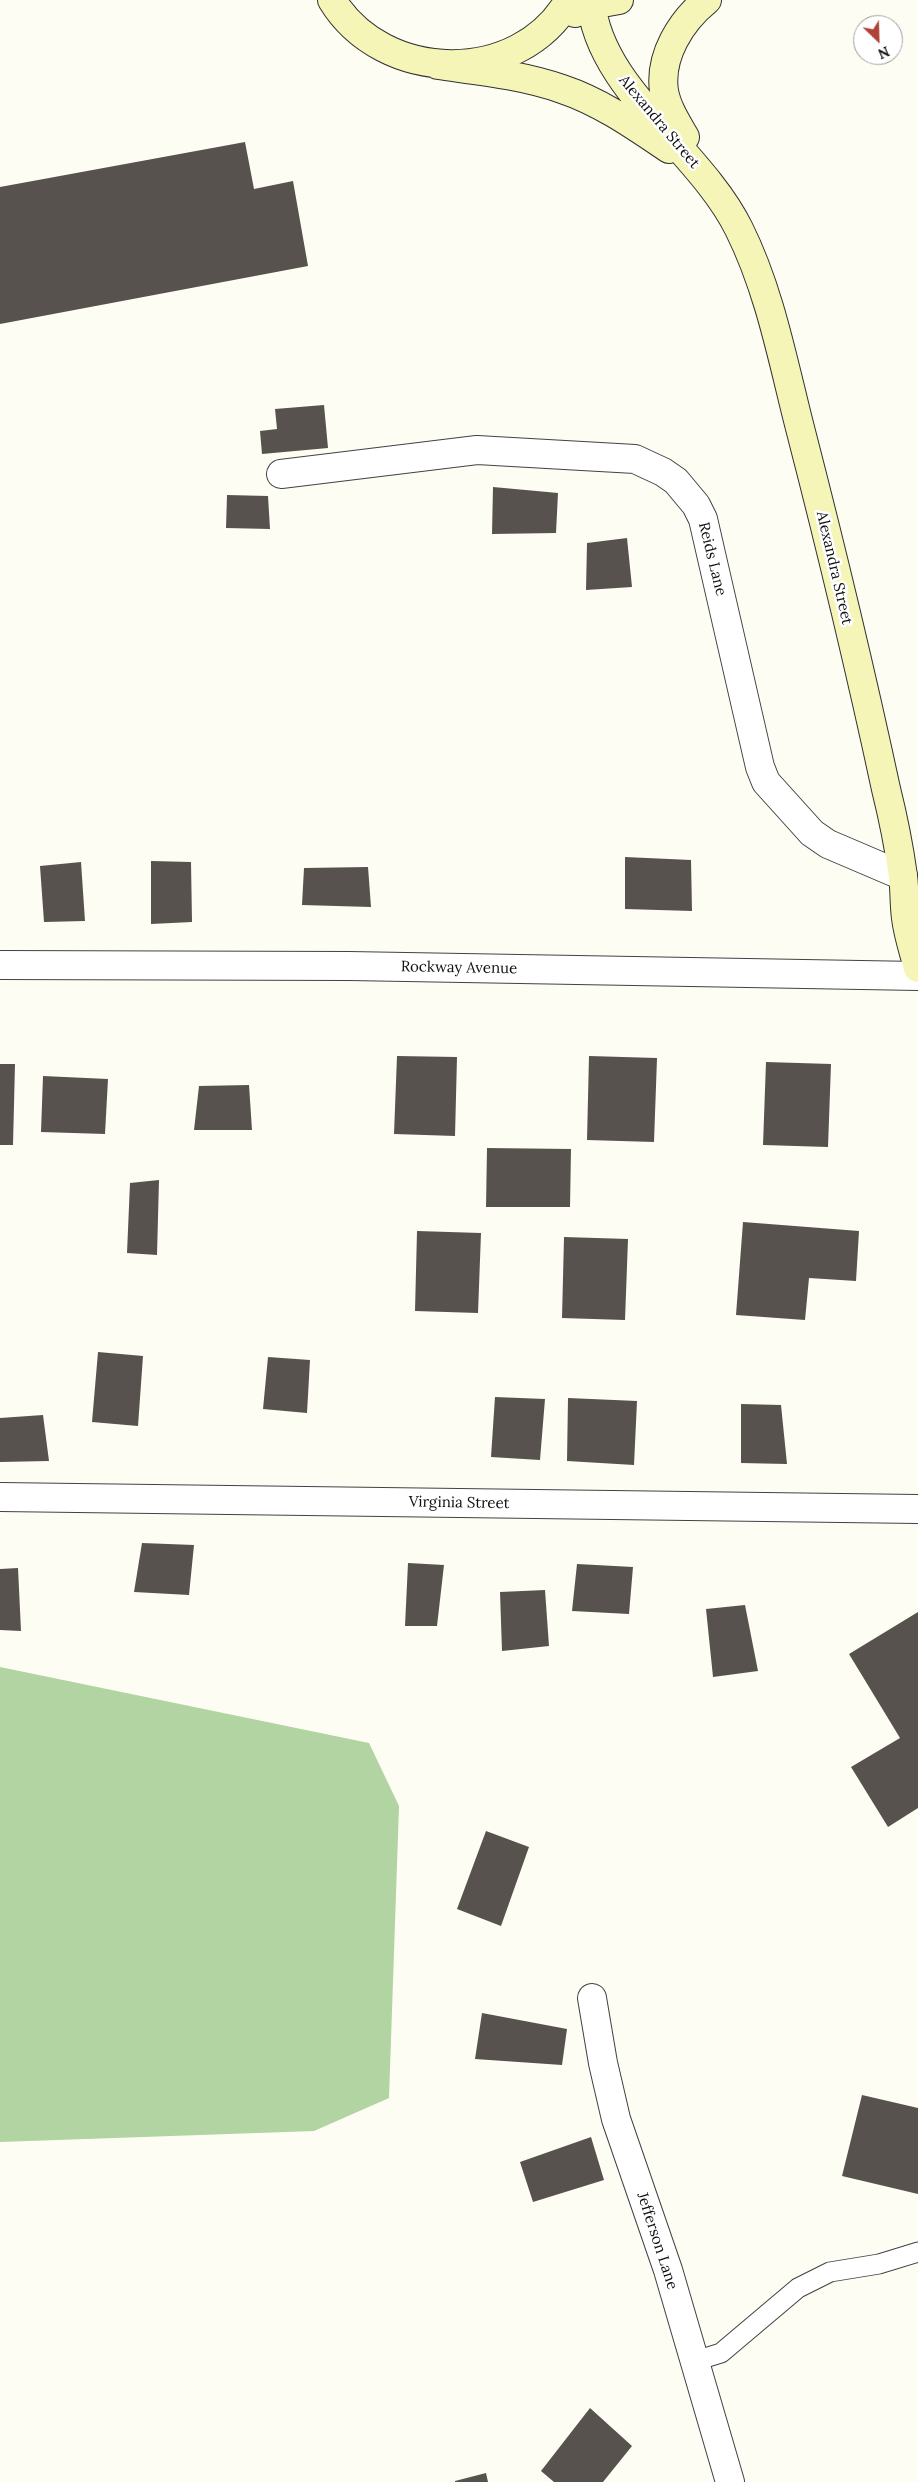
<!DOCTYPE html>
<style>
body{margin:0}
#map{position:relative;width:918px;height:2482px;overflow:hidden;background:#fdfdf3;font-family:Lora,serif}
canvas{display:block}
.north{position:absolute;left:853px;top:15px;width:50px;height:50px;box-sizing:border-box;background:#fff;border:1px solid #9f9f9f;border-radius:50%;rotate:156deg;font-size:14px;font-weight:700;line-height:20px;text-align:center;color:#0f0f0f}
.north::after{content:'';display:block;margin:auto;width:18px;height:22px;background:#af4138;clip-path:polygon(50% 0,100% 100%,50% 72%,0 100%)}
</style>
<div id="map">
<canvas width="918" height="2482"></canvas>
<div class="north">N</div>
</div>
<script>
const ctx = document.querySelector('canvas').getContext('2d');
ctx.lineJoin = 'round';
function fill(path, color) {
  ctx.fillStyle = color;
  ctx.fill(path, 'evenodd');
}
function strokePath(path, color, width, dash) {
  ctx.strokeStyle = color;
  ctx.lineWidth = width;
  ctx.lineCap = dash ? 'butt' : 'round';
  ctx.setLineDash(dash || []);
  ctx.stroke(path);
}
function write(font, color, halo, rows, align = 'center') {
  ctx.font = font + ' Lora,serif';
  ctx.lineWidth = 5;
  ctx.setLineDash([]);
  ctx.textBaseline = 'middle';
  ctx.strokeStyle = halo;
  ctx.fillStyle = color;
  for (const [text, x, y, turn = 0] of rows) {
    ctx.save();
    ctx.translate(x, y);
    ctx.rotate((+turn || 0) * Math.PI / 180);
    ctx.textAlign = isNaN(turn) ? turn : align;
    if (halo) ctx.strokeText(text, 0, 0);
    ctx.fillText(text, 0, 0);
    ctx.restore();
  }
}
fill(new Path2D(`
 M0,1667L369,1743L399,1806L389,2098L314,2131L0,2142Z`), '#b2d3a2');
fill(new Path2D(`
 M245,142L254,189L293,181L308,266L0,324V187Z
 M324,405L328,448L262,454L260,431L277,429L275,409Z
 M493,487L558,493L556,533L492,534Z
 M227,495L268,496L270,529L226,528Z
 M627,538L632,587L586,590L587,543Z
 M625,857L691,860L692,911L625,909Z
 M151,861L191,862L192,922L151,924Z
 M81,862L85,921L44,922L40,866Z
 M368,867L371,907L302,905L304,868Z
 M397,1056L457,1057L455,1136L394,1134Z
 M589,1056L657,1058L654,1142L587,1140Z
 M766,1062L831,1064L828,1147L763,1145Z
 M0,1064H15L13,1145H0Z
 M43,1076L108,1079L105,1134L41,1132Z
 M249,1085L252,1130H194L199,1086Z
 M487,1148L571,1149L570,1207H486Z
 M159,1180L157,1255L127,1253L130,1183Z
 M743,1222L859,1231L856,1281L809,1278L805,1320L736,1315Z
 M417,1231L481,1233L478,1313L415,1311Z
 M564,1237L628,1239L625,1320L562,1318Z
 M98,1352L143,1356L138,1426L92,1422Z
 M268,1357L310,1360L307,1413L263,1409Z
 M495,1397L545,1399L540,1460L491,1457Z
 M568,1398L637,1401L634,1465L567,1461Z
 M741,1404L781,1405L787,1464L741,1463Z
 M43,1415L49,1461L0,1462V1418Z
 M142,1543L194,1545L189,1595L134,1592Z
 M408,1563L444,1565L437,1626H405Z
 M577,1564L633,1567L629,1614L572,1611Z
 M18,1568L21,1631L0,1630V1569Z
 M545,1590L549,1646L502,1651L500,1592Z
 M745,1605L758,1671L713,1677L706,1609Z
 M918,1612V1808L888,1827L851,1767L900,1738L849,1654Z
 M486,1831L529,1847L501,1926L457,1909Z
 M482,2013L567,2029L562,2065L475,2059Z
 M862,2095L918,2108V2194L842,2176Z
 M591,2137L604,2180L533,2202L520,2162Z
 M590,2408L632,2446L603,2482H554L541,2471Z
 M486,2473L488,2482H455V2481Z`), '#57524d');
const lane = new Path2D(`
 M695,2361L721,2353L798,2288L830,2272L879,2264L918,2252`);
const street = new Path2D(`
 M281,474L477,450L635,459L663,472L676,481L696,505L703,519L760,767L766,782L812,833L828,844L903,876
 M0,965L349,966L918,976
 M0,1497L918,1509
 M592,1998L603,2063L616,2119L668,2270L730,2482`);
const secondary = new Path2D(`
 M332,0C383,84 519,87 569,0
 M591,0C597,87 701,151 739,229C770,291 783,362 800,428C831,548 860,668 886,789C893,817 899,847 903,876C905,890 904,904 906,918C908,935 914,952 918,968
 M575,13L591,5L619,0
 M438,65C480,71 522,75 562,89C601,102 635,126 669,149
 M685,137C677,123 667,108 664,91C659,56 681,21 707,0`);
strokePath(lane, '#424242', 21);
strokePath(street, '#424242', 30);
strokePath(secondary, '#313131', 30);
strokePath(lane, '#fff', 19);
strokePath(street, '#fff', 28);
strokePath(secondary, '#f4f5b7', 28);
write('15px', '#0f0f0f', '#fff', [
 ["Alexandra Street",659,122,50],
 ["Reids Lane",712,559,76],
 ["Alexandra Street",834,568,77],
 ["Rockway Avenue",459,968,1],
 ["Virginia Street",459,1503,1],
 ["Jefferson Lane",657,2241,72]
]);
</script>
